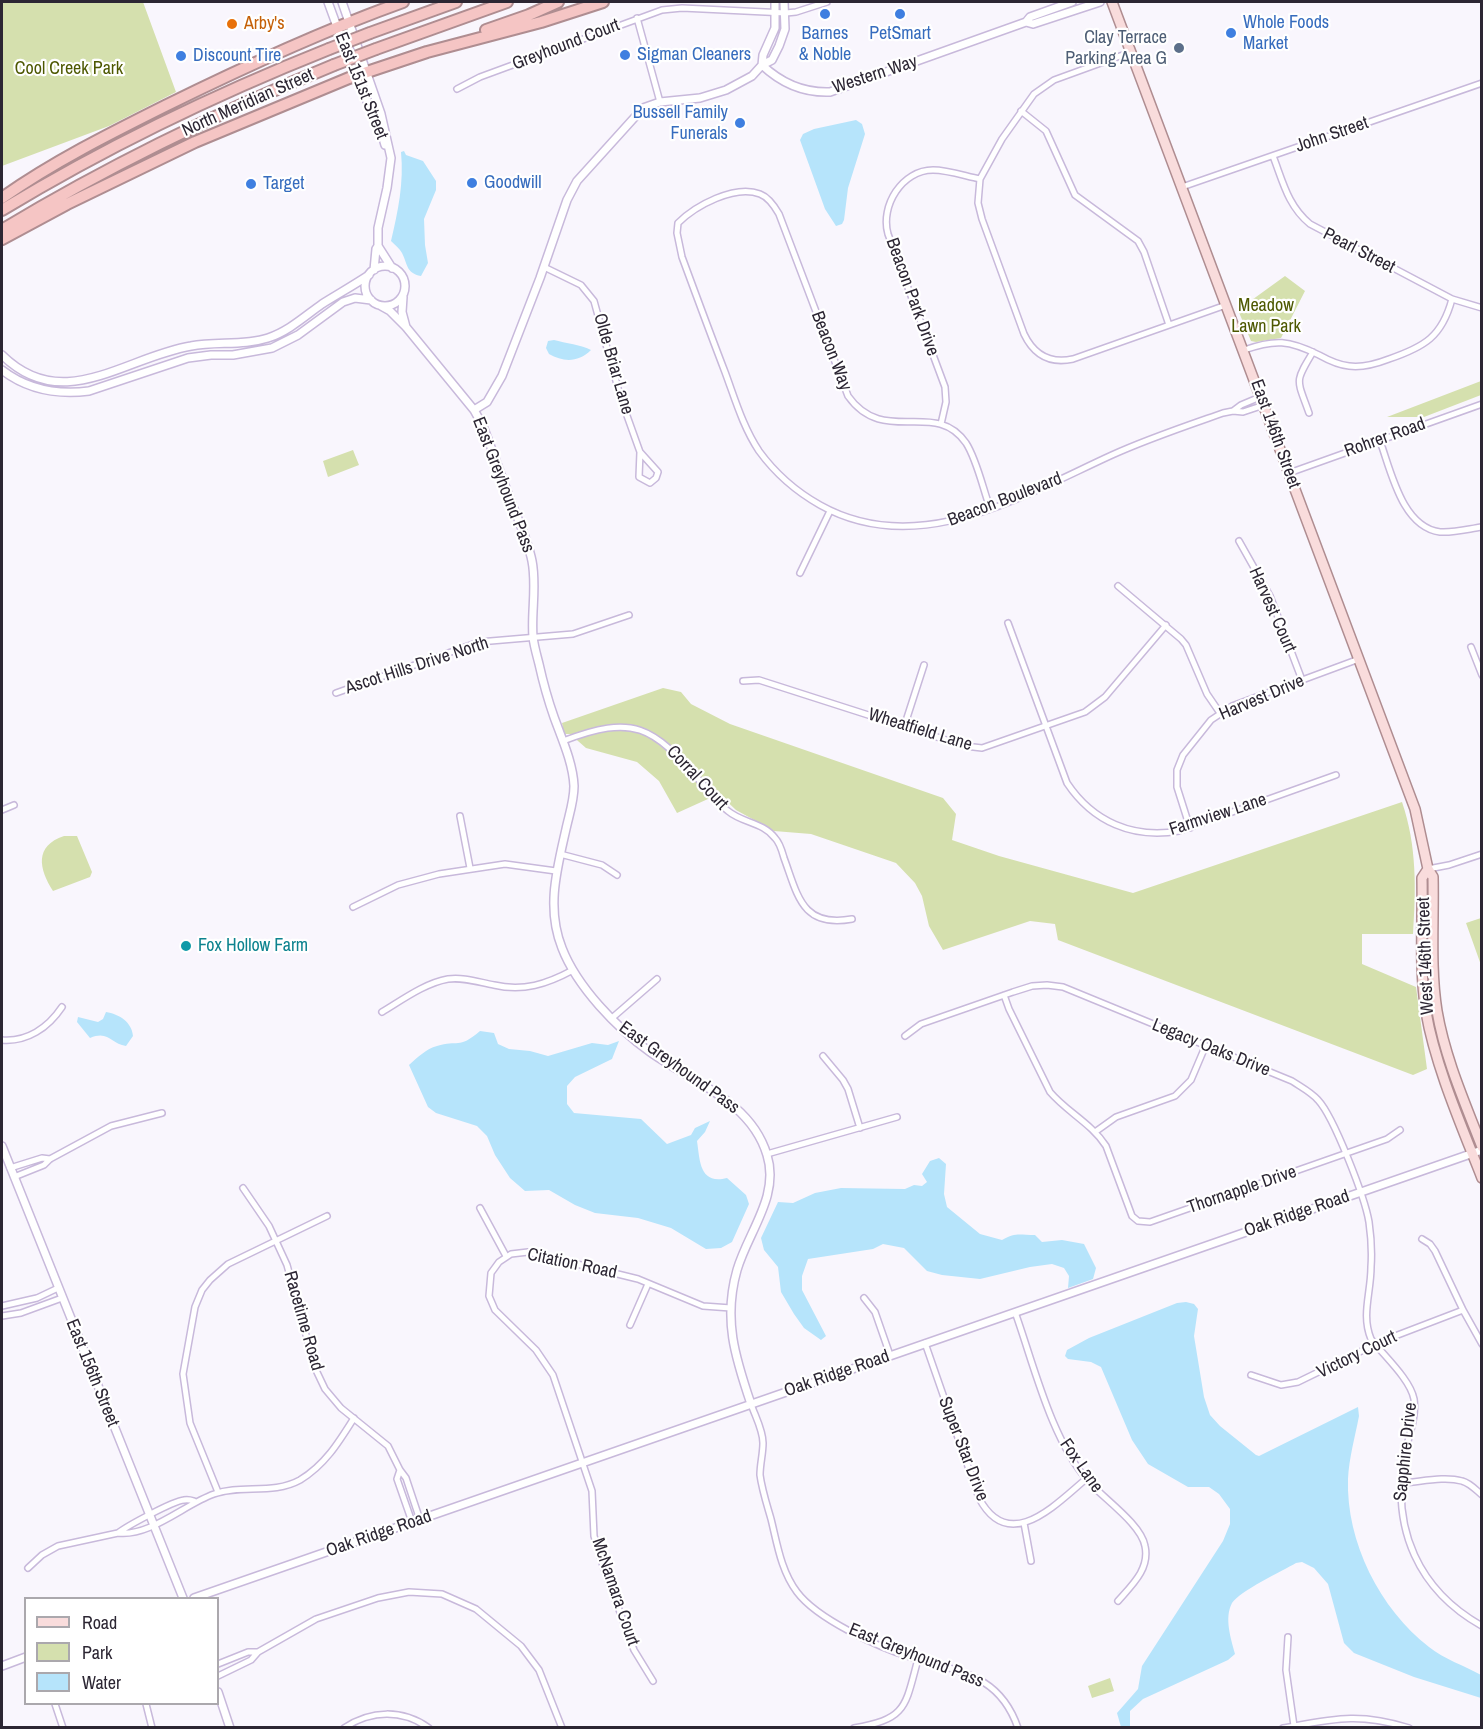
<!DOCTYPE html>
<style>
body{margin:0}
#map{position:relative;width:1483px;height:1729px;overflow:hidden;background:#f9f6fd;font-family:"Archivo Narrow",sans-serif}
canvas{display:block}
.frame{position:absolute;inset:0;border:3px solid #2c2633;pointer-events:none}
.legend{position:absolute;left:24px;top:1597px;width:195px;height:108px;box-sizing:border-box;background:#fff;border:2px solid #aba8ad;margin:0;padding:8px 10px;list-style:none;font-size:18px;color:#2c2633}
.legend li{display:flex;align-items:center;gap:12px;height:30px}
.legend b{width:30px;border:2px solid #aba8ad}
</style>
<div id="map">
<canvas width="1483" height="1729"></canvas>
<div class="frame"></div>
<ul class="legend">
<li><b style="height:8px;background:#f9dcdc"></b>Road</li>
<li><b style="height:16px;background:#d5e0ae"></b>Park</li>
<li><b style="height:16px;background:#b6e4fb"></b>Water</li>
</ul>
</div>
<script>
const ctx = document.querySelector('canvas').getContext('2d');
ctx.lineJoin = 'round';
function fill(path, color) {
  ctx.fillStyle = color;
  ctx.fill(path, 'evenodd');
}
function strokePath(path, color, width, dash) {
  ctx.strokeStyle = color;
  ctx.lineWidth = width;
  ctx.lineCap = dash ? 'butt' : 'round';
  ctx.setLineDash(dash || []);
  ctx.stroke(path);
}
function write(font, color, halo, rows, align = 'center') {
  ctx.font = font + ' "Archivo Narrow",sans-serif';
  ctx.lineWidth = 4.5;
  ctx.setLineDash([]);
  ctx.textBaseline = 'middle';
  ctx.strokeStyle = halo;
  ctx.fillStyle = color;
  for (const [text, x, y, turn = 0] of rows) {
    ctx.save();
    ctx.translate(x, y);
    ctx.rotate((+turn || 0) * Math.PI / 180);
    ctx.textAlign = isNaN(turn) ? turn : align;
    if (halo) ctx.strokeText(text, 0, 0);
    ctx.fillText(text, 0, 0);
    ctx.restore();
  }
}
fill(new Path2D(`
 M2,2H143L176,92L109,126L2,166Z
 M1285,276L1305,291L1281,338L1256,342L1251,341L1238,310Z
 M1481,381V395L1424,417H1387Z
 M353,450L359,465L328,477L323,461Z
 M663,688L681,692L691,704L730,724L943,798L956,814L952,840L999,856L1133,893L1402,802C1417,846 1416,889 1413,934H1362V964L1416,987L1427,1069L1413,1075L1058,940L1055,924L1030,921L943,950L929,926L922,896L915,883L896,863L811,834L774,831L736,810L719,794L677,813L659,781L637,762L586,748L570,734H564L562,723Z
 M64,836H77L92,872L90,877L53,891C39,869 34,846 64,836Z
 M1481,918H1482L1481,965L1466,923Z
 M1110,1678L1114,1691L1092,1698L1088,1686Z`), '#d5e0ae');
fill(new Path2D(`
 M856,120L862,124L865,134L848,188L844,220L842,224L836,226L825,209L800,140L803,134L814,129Z
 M404,151L406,155L423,161L436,181V190L424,219L425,245L428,263L421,276C406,273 408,265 402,253C400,249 395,245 391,241C398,211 404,183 401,152Z
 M554,340C565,343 582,345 591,350C578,363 563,362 549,354L546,348L548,341Z
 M106,1012C119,1014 132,1022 133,1036L126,1046C111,1044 109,1030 90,1038L77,1022L78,1017L98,1022L103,1019Z
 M480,1031L494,1033L498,1044L509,1049L530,1051L548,1056L592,1043L608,1045L619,1041L612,1059L575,1077L567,1086V1104L574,1113L641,1119L667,1144L691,1135L695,1128L710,1121L705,1132L697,1141C700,1160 699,1185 727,1178L746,1195L749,1204L732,1242L721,1248L706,1249L671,1228L638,1218L595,1213L575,1205L549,1190L525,1191L510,1178L495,1155L487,1136L477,1126L436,1113L428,1107L409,1065C418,1057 426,1049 437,1046C458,1039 458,1050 480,1031Z
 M939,1158L946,1164L944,1194L947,1207L980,1234L1002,1240C1016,1232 1019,1235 1035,1235L1042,1242L1062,1240L1084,1244L1096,1268L1093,1279L1068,1288L1069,1276L1064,1268L1052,1264L1030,1267L980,1279L942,1275L927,1271L904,1248L883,1244L873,1249L808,1259L802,1276V1290L826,1336L821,1340L804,1328L794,1314L781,1292L778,1267L764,1250L761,1238L778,1202L793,1203L815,1193L841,1188L905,1189L914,1185L922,1186L927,1182L922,1174L930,1161Z
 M1186,1302L1194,1304L1198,1309L1194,1336L1204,1397L1210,1415L1220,1426L1256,1455L1259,1456L1358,1407L1359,1416C1355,1437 1349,1458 1348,1479C1346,1542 1380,1609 1429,1647C1444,1659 1465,1666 1481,1675V1698L1414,1677L1354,1653L1344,1643L1328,1584L1314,1568L1302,1562L1296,1563C1282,1571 1240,1591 1232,1603C1224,1618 1231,1639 1235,1654L1228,1660L1143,1699L1130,1711V1727H1121L1117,1713L1138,1689L1142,1666L1223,1541L1230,1524V1509L1219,1494L1209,1487H1188L1148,1464L1132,1440L1101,1367L1091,1362L1068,1359L1065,1356L1067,1350L1089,1338L1177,1303Z`), '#b6e4fb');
const minor = new Path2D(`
 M637,18L660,102
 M1131,52L1054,80L1034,94L1002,139L980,179L978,203L982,219L1024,334C1034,355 1050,364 1073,359L1226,305
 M457,89L480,77L662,10L682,8L786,13L796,12L827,2
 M1021,111L1046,131L1075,195L1138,241L1144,252L1169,325
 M1273,156C1283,182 1288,206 1310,224L1452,299L1482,308
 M1182,187L1482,83
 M544,267L581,285L594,301L621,399L640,452L658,472L656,478L650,483L639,477L640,452
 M1244,350C1275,339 1289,340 1319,355C1328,360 1338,365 1349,366C1363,368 1376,364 1389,359C1424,347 1442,337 1452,299
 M1233,411L1241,405L1260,397
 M1309,413C1297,379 1294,383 1313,352
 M941,424L946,402L945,387L888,234C880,206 902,170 933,170C948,170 965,176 980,179
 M1380,441C1391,471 1402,527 1440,532C1454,533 1468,529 1482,527
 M1289,473L1482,404
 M990,508C983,489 977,460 966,443C935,398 884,447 848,396L779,214C775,207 768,197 760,194C735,184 695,206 678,223L677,233L682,257C696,295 710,333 725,372C735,399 743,427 759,451C775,473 797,492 820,505C918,560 1022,496 1112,455C1147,439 1186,426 1223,413L1233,411L1243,412L1264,405
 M1239,541L1270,596L1302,680
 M800,573L830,511
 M1118,586L1181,639L1186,645L1207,694L1220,713
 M1008,623L1067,783C1093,822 1133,839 1179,831L1336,775
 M1471,647L1482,675
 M743,681L759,680L965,746L982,748L1085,712L1105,697L1166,625
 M336,693L479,642L573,634L629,615
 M904,727L924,665
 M563,741C634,714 652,726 700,781C709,791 717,803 728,811C742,823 763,822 775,838C780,843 782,851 784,858C798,896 802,928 852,919
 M2,810L14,805
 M460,816L470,868
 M1190,828L1177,787V770L1183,755L1211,720L1232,706L1359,659
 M560,854L602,865L617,875
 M1428,869L1449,865L1482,854
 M353,907L398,885L439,874L505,864L556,871
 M1004,995L1009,1009L1050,1092C1067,1112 1092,1124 1106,1146L1132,1216L1138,1221L1150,1222L1387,1139L1400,1130
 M382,1012C402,1000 425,983 448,979C464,977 478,982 494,985C523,992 547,984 573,970
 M612,1018L657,979
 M905,1036L921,1024L1013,992L1032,986L1047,985L1063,987L1292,1081C1301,1087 1311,1092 1318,1100C1334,1117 1365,1198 1369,1222C1371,1236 1372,1253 1371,1267C1371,1293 1361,1315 1371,1339C1384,1356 1410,1379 1414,1399C1417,1418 1407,1440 1404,1458C1392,1529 1418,1590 1482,1626
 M2,1040C27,1042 48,1028 62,1007
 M823,1056L843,1080L848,1089L860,1128
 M1095,1132L1116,1117L1175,1096L1191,1080L1205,1047
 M767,1154L897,1117
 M10,1168L42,1158L50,1159
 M14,1177L44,1165L50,1159L111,1126L162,1113
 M243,1188L269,1226L287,1265L315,1368L325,1389L341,1408L388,1446L400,1470L406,1478L420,1520
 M480,1208L506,1256
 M1422,1239L1430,1244L1435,1251L1463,1310L1482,1344
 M864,1298L875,1312L890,1355
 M2,1306L37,1298L58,1288
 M1015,1312C1034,1365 1051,1439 1088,1481C1104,1499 1141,1524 1145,1546C1150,1569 1132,1585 1118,1601
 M2,1316L21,1313L62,1298
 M630,1325L648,1284
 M925,1343L979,1498C1009,1555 1056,1504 1086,1479
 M1251,1375L1281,1385L1298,1382L1382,1341L1463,1310
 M751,1404C755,1416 763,1430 763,1443C763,1454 760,1464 760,1475C762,1490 767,1505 771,1519C777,1543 781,1571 797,1592C817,1619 878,1647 910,1657C958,1672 999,1673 1018,1728
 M400,1470L397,1479L412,1522
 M1401,1483C1420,1482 1444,1476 1462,1481C1470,1483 1476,1490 1482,1495
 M218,1492L190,1423L183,1374L195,1307L202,1290L210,1280L228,1264L327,1216
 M1024,1523L1031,1561
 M118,1533C127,1526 173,1501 184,1500C188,1499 191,1500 194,1501
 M28,1568L42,1555L58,1546L118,1533C150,1537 185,1504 214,1494C241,1484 273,1495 300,1480C325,1465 339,1442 354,1418
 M1288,1637L1286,1670L1294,1726
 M218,1664L248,1652H258
 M218,1676L251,1660L258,1652L316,1619L378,1598L409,1592L442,1594L476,1609L521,1646L539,1670L562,1728
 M653,1681L634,1650L604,1569L594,1536L592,1491L553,1375L536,1350L495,1310L489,1296L491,1273L499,1262L511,1254L528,1252L638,1279L703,1306L731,1308
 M55,1704L63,1728
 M146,1704L152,1728
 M344,1728C371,1710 402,1709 429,1728
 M854,1728C907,1719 905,1707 918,1659
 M1283,1728C1333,1719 1359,1712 1409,1728`);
const tertiary = new Path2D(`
 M328,2L355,76L380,128L385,145
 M342,2L381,114L391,158L387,188L378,228V246L376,249L374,270
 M1026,22L1030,17L1072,2
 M762,65C781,83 803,93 830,92L1026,22L1033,24L1100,2
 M762,65L763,55L775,28V2
 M378,246L392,268
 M365 286a20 20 0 1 1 40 0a20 20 0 1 1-40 0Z
 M403,297L402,312L406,327
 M381,306L390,311L406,327L474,410
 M2,355C63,415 125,357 191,346C216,341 243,346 268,338C289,331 305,316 322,304C338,294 354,285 369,275
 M2,370C28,390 57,395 89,391L188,358L211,355H233L272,348L298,335L343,302L355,298L371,300
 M2,1146L183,1598
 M751,1404C735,1357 723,1319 737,1270C748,1232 780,1196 767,1155C751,1101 692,1082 650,1052C617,1028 577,987 562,948C546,908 557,869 566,829C569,815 574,801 574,786C573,763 562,739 554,717C548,700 543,682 539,664C537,656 534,646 533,637C531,612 537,586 532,561C528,541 519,522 512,504C502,478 493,452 483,426L474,410L487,402L502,376L540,278L567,200L577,181L643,108L660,102L700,98L726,90L752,76L762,65L772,60L779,46L785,29L784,2
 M194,1598L1482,1150
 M2,1666L26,1657
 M218,1692L230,1728`);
const primary = new Path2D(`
 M1112,2L1415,809L1428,869L1433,877C1434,921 1430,967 1437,1011C1445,1058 1465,1103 1482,1147
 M1428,869L1422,878C1423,922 1419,968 1426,1012C1435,1065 1462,1127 1482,1178`);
const motorway = new Path2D(`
 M486,30L529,15L558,2
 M370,33L456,2
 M376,49L507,2
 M2,198C53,162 109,134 165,106C242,68 322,31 403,2
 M2,210C106,147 216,94 329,49
 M2,230C108,166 219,112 334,65
 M2,239L67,204L195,142L349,78L427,52L541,22L603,2`);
strokePath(minor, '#c8b9db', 8);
strokePath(tertiary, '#c8b9db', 10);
strokePath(primary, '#af8d91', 12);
strokePath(motorway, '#af8d91', 14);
strokePath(minor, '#fff', 5);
strokePath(tertiary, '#fff', 7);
strokePath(primary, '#f9dcdc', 9);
strokePath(motorway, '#f5c5c4', 10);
const motorwayBridge = new Path2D(`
 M329,49L370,33
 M334,65L376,49`);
strokePath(motorwayBridge, '#af8d91', 14, []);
strokePath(motorwayBridge, '#f5c5c4', 10);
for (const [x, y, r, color] of [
 [825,14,6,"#3f7fe0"],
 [900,14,6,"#3f7fe0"],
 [232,24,6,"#e8710a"],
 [1231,33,6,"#3f7fe0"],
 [1179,48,6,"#5c6f8a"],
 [625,55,6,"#3f7fe0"],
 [181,56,6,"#3f7fe0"],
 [740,123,6,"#3f7fe0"],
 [472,183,6,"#3f7fe0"],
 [251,184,6,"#3f7fe0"],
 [186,946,6,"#0f9aa8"]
]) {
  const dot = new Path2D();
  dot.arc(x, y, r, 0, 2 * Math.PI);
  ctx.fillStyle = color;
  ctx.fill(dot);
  strokePath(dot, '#fff', 2);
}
write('18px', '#366cbe', '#fff', [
 ["Whole Foods",1243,23],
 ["Market",1243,44],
 ["Barnes",825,34,"center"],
 ["& Noble",825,55,"center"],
 ["PetSmart",900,34,"center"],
 ["Sigman Cleaners",637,55],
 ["Discount Tire",193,56],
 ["Bussell Family",728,113,"right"],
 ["Funerals",728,134,"right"],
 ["Goodwill",484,183],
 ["Target",263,184]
], 'left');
write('18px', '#c56008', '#fff', [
 ["Arby's",244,24]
], 'left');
write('18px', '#4e5e75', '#fff', [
 ["Clay Terrace",1167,38],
 ["Parking Area G",1167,59]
], 'right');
write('18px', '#2c2633', '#fff', [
 ["Greyhound Court",566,45,-21],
 ["Western Way",875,75,-18],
 ["East 151st Street",361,86,68],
 ["North Meridian Street",248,103,-24],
 ["John Street",1332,135,-19],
 ["Pearl Street",1359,251,27],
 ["Beacon Park Drive",912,297,70],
 ["Beacon Way",831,351,69],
 ["Olde Briar Lane",613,364,74],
 ["East 146th Street",1275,434,70],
 ["Rohrer Road",1385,438,-20],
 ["East Greyhound Pass",503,485,69],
 ["Beacon Boulevard",1005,500,-21],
 ["Harvest Court",1272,610,66],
 ["Ascot Hills Drive North",417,666,-18],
 ["Harvest Drive",1262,698,-23],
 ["Wheatfield Lane",920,730,17],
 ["Corral Court",697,778,47],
 ["Farmview Lane",1218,815,-18],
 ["West 146th Street",1426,956,-92],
 ["Legacy Oaks Drive",1211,1048,22],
 ["East Greyhound Pass",679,1068,36],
 ["Thornapple Drive",1242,1190,-19],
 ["Oak Ridge Road",1297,1214,-19],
 ["Citation Road",572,1264,12],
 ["Racetime Road",303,1321,74],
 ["Victory Court",1357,1355,-26],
 ["East 156th Street",92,1373,68],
 ["Oak Ridge Road",837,1374,-19],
 ["Super Star Drive",963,1449,69],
 ["Sapphire Drive",1406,1452,-84],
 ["Fox Lane",1081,1466,55],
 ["Oak Ridge Road",379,1534,-19],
 ["McNamara Court",615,1592,71],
 ["East Greyhound Pass",916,1656,22]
]);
write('18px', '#4d5801', '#fff', [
 ["Cool Creek Park",69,69],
 ["Meadow",1266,306],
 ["Lawn Park",1266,327]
]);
write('18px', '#0d838f', '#fff', [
 ["Fox Hollow Farm",198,946]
], 'left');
</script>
